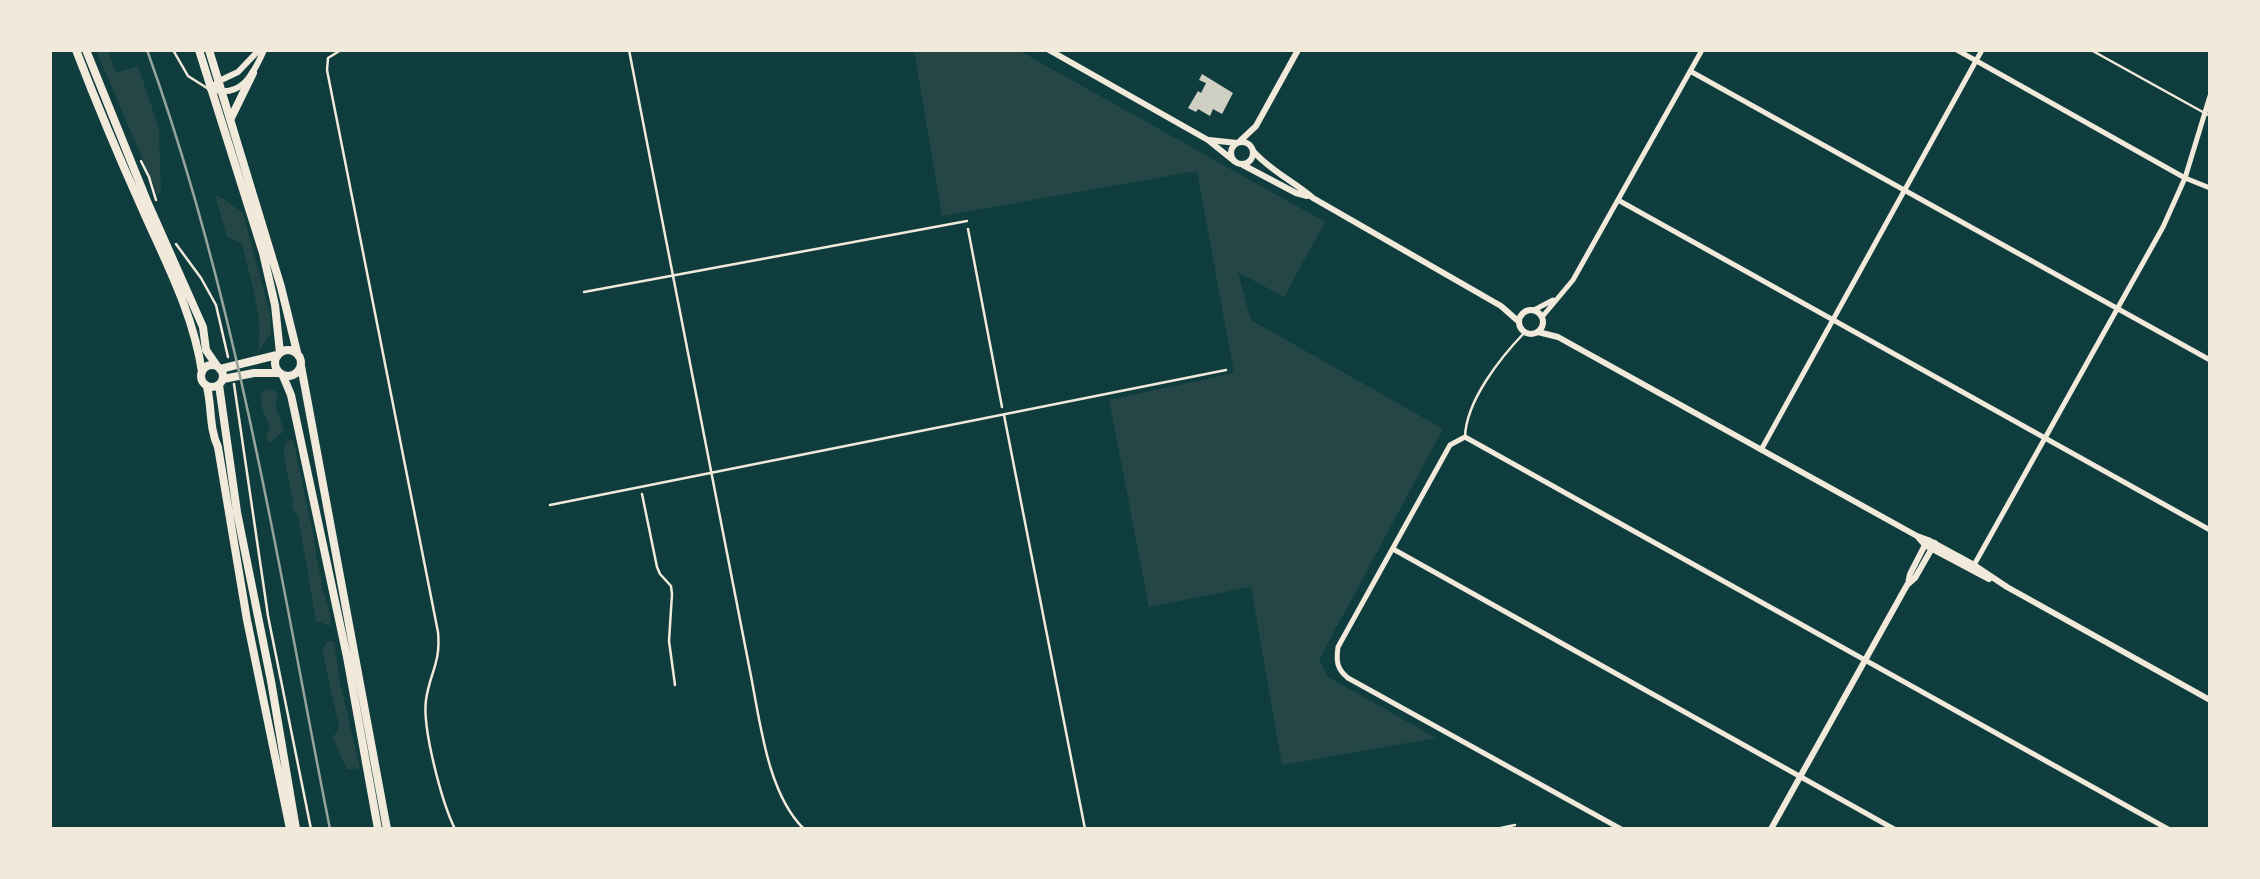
<!DOCTYPE html>
<style>
body{margin:0}
#map{position:relative;width:2260px;height:879px;overflow:hidden;background:#0f3d3e;font-family:Cabin,sans-serif}
canvas{display:block}
.frame{position:absolute;inset:0;border:52px solid #f1e9da;pointer-events:none}
</style>
<div id="map">
<canvas width="2260" height="879"></canvas>
<div class="frame"></div>
</div>
<script>
const ctx = document.querySelector('canvas').getContext('2d');
ctx.lineJoin = 'round';
function fill(path, color) {
  ctx.fillStyle = color;
  ctx.fill(path, 'evenodd');
}
function strokePath(path, color, width, dash) {
  ctx.strokeStyle = color;
  ctx.lineWidth = width;
  ctx.lineCap = dash ? 'butt' : 'round';
  ctx.setLineDash(dash || []);
  ctx.stroke(path);
}
fill(new Path2D(`
 M96,50L108,51L116,73L138,66L159,129L161,191L158,195Z
 M914,50H1018L1325,222L1284,297L1238,272L1251,320L1443,429L1319,660L1328,677L1436,738L1282,765L1251,587L1149,607L1109,400L1234,373L1197,171L942,216Z
 M215,195L224,199L243,213L270,314L271,336L268,337L257,354C266,323 249,276 242,244L227,237Z
 M272,389L277,393L276,407L284,431L269,443L265,437L270,428C266,415 258,405 262,391Z
 M293,439L314,538C315,554 320,570 322,586C325,600 331,611 331,626L316,621L298,516L292,508L293,500L283,452L287,442Z
 M328,641L334,642L340,683L360,768L347,770L333,738L339,727L322,649Z`), '#244646');
fill(new Path2D(`
 M1202,74L1233,93L1222,114L1213,109L1210,116L1198,109L1196,112L1188,108L1198,91L1201,93L1206,83L1199,80Z`), '#cfcfc3');
strokePath(new Path2D(`
 M141,161L149,177L156,200
 M968,229L1002,407
 M176,244L201,278L216,305L228,357
 M234,384L268,616L311,829
 M642,494L657,567L660,574L671,586L672,594L669,641L675,685`), '#f1e9da', 2.5);
strokePath(new Path2D(`
 M173,50L188,76L207,88
 M341,50L328,58L327,70L438,632C441,663 430,672 426,700C422,728 442,803 455,829
 M629,50L750,671C760,720 767,793 804,829
 M2091,50L2210,116
 M584,292L967,221
 M1004,415L1085,829
 M1465,437C1466,401 1500,358 1525,332
 M550,505L1226,370
 M1496,829L1515,825`), '#f1e9da', 2.5);
strokePath(new Path2D(`
 M1957,50L2185,178L2210,188
 M1690,71L2210,360
 M1618,200L2210,530
 M1534,310L1553,300
 M1542,317L1573,280L1702,50
 M1761,450L1982,50
 M1393,549L1894,829
 M1974,565L2163,227L2185,178L2210,96
 M1621,829L1348,678C1337,669 1336,662 1338,647L1450,445L1465,437L2168,829`), '#f1e9da', 5);
strokePath(new Path2D(`
 M1254,152C1271,171 1293,181 1313,198L1501,306L1518,321
 M1243,165L1296,193L1307,196
 M1519 322a12 12 0 1 1 24 0a12 12 0 1 1-24 0Z
 M1538,332L1558,337L1917,536L1928,540L1974,565L2007,587L2210,700
 M1918,537L1925,545L1989,579
 M1908,584L1910,574L1927,541
 M1771,829L1907,585L1915,578L1935,543`), '#f1e9da', 6);
strokePath(new Path2D(`
 M259,50L238,72L219,81L210,89C241,99 253,75 264,50
 M1049,50L1208,140L1234,161
 M1209,140L1237,143
 M1231 153a11 11 0 1 1 22 0a11 11 0 1 1-22 0Z
 M1239,142L1256,126L1298,50`), '#f1e9da', 6);
strokePath(new Path2D(`
 M76,50C96,102 118,155 141,206C165,261 193,312 202,372
 M86,50L147,201L203,327L206,350L217,366
 M199,50L263,253L275,305L280,353
 M209,50L281,287L297,352
 M231,118L253,73
 M275 363a13 13 0 1 1 26 0a13 13 0 1 1-26 0Z
 M201 376a11 11 0 1 1 22 0a11 11 0 1 1-22 0Z
 M301,366L387,829
 M220,369L277,355
 M283,376L291,395L347,657L378,829
 M223,379L254,373H279
 M219,385L237,512L271,681L296,829
 M207,387C212,407 209,428 218,447L247,620L290,829`), '#f1e9da', 8);
strokePath(new Path2D(`
 M147,50C238,302 278,567 330,829`), '#97a49c', 2.5);
</script>
